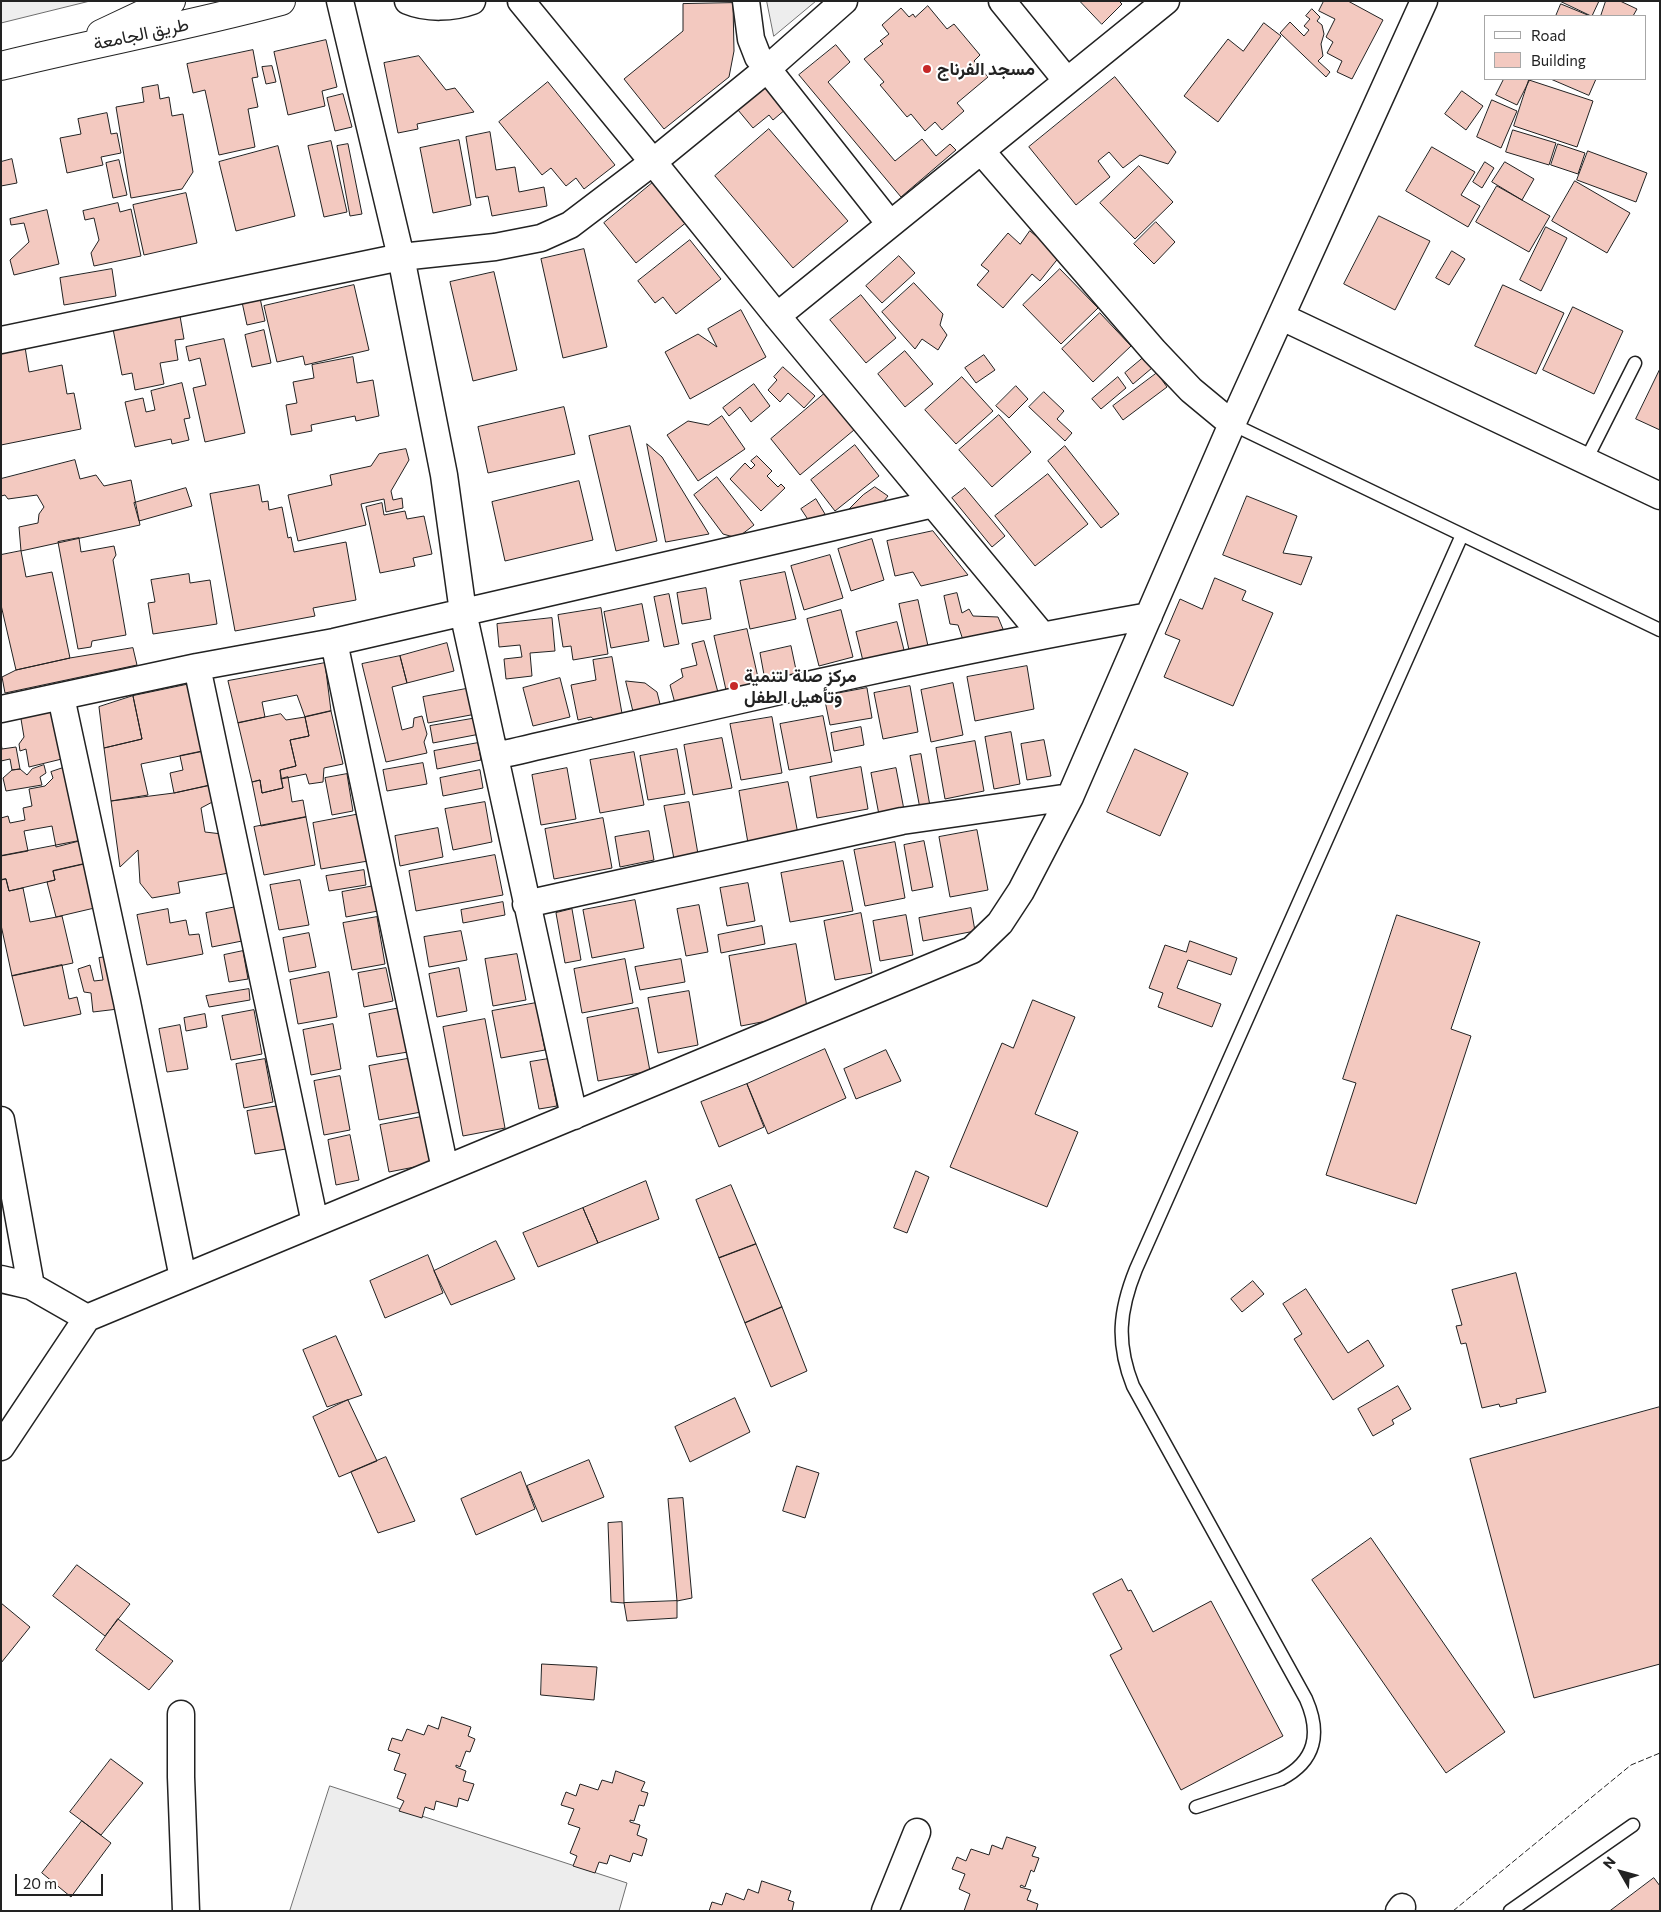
<!DOCTYPE html>
<meta charset="utf-8">
<style>
body{margin:0}
#map{position:relative;width:1661px;height:1912px;overflow:hidden;background:#fff;font-family:Commissioner,sans-serif}
canvas{display:block}
.frame{position:absolute;inset:0;border:2px solid #222;pointer-events:none}
.legend{position:absolute;left:1484px;top:15px;width:162px;height:65px;box-sizing:border-box;background:#fff;border:1px solid #a7a7a7;margin:0;padding:6px 9px;list-style:none;font-size:15px;color:#222}
.legend li{display:flex;align-items:center;gap:10px;height:25px}
.legend b{width:25px;border:1px solid #a7a7a7}
.north{position:absolute;left:1596px;top:1847px;width:50px;height:50px;-webkit-text-stroke:4px #fff;paint-order:stroke;rotate:308deg;font-size:14px;font-weight:700;line-height:20px;text-align:center;color:#222}
.north::after{content:'';display:block;margin:auto;width:18px;height:22px;background:#222;clip-path:polygon(50% 0,100% 100%,50% 72%,0 100%)}
.scale{position:absolute;left:15px;top:1874px;width:88px;height:22px;box-sizing:border-box;border:2px solid #222;border-top:0;padding-left:6px;font-size:15px;line-height:18px;white-space:nowrap;color:#222;-webkit-text-stroke:4px #fff;paint-order:stroke}
</style>
<div id="map">
<canvas width="1661" height="1912"></canvas>
<div class="frame"></div>
<ul class="legend">
<li><b style="height:6px;background:#fff"></b>Road</li>
<li><b style="height:14px;background:#f3c9c0"></b>Building</li>
</ul>
<div class="north">N</div>
<div class="scale">20 m</div>
</div>
<script>
const ctx = document.querySelector('canvas').getContext('2d');
ctx.lineJoin = 'round';
function fill(path, color) {
  ctx.fillStyle = color;
  ctx.fill(path, 'evenodd');
}
function strokePath(path, color, width, dash) {
  ctx.strokeStyle = color;
  ctx.lineWidth = width;
  ctx.lineCap = dash ? 'butt' : 'round';
  ctx.setLineDash(dash || []);
  ctx.stroke(path);
}
function write(font, color, halo, rows, align = 'center') {
  ctx.font = font + ' Commissioner,Vazirmatn,sans-serif';
  ctx.lineWidth = 4;
  ctx.setLineDash([]);
  ctx.textBaseline = 'middle';
  ctx.strokeStyle = halo;
  ctx.fillStyle = color;
  for (const [text, x, y, turn = 0] of rows) {
    ctx.save();
    ctx.translate(x, y);
    ctx.rotate((+turn || 0) * Math.PI / 180);
    ctx.textAlign = isNaN(turn) ? turn : align;
    if (halo) ctx.strokeText(text, 0, 0);
    ctx.fillText(text, 0, 0);
    ctx.restore();
  }
}
const green = new Path2D(`
 M1,1H90L1,23Z`);
fill(green, '#eee');
strokePath(green, '#6f6f6f', 1);
const parking = new Path2D(`
 M767,1H816L774,36Z
 M330,1786L627,1883L619,1911H290Z`);
fill(parking, '#ededed');
strokePath(parking, '#6f6f6f', 1);
const building = new Path2D(`
 M1080,1H1119L1122,4L1102,24Z
 M1324,1H1348L1383,20L1352,79L1337,72L1342,61L1327,53L1333,42L1326,37L1335,19L1319,11Z
 M1560,1H1599L1592,16Z
 M1606,1H1620L1637,9L1633,16H1601Z
 M733,3L734,51L729,77L664,129L624,79L683,31V4Z
 M1561,4L1590,16H1556Z
 M928,6L947,29L954,24L980,55L974,61L988,77L957,103L964,111L942,130L935,122L925,131L911,114L907,117L880,85L884,82L864,59L883,44L880,41L889,34L882,25L901,8L909,17L913,14L915,17Z
 M1312,9L1320,17L1317,21L1322,25L1324,34L1321,44L1323,56L1318,61L1330,72L1326,77L1280,33L1290,22L1304,36L1309,30L1304,26L1310,19L1306,16Z
 M1264,23L1281,36L1218,122L1184,96L1228,39L1243,51Z
 M326,40L337,87L322,91L325,106L288,115L274,52Z
 M836,45L850,62L828,82L895,161L922,139L936,156L950,144L956,150L901,197L799,75Z
 M253,50L258,77L252,78L258,107L248,109L255,147L219,155L205,90L193,93L187,64Z
 M419,56L446,90L455,88L474,112L417,124L418,129L398,133L384,63Z
 M272,66L276,82L266,84L262,67Z
 M1115,77L1176,152L1168,164L1140,155L1123,168L1109,152L1098,161L1110,177L1076,205L1029,147Z
 M1504,79H1530L1517,105L1496,95Z
 M1551,79H1596L1589,95Z
 M1529,80L1593,101L1577,147L1514,126Z
 M548,82L615,165L584,189L576,178L566,186L551,168L542,175L499,122Z
 M158,85L160,99L169,97L172,116L183,114L193,172L182,189L131,198L116,107L144,102L142,88Z
 M767,87L786,109L773,120L769,115L753,128L738,110Z
 M1462,91L1483,106L1466,130L1445,114Z
 M343,94L352,127L335,131L327,98Z
 M1492,100L1517,111L1501,148L1477,137Z
 M107,113L111,134L117,133L121,153L101,157L103,165L67,173L60,138L81,134L78,119Z
 M769,129L848,221L793,268L715,176Z
 M1513,130L1556,143L1549,165L1506,152Z
 M490,132L496,170L515,167L519,192L544,187L547,206L492,216L488,196L476,198L466,137Z
 M459,140L471,205L433,213L420,148Z
 M331,141L347,212L324,217L308,146Z
 M348,144L362,214L350,216L337,146Z
 M1558,144L1585,153L1578,174L1551,165Z
 M278,146L295,216L236,231L219,162Z
 M1432,147L1475,172L1461,195L1480,206L1468,227L1406,191Z
 M1588,151L1647,173L1636,202L1577,180Z
 M12,159L17,183L1,186V162Z
 M119,160L127,195L113,198L106,163Z
 M1485,162L1494,168L1482,188L1473,182Z
 M1505,162L1534,179L1522,200L1492,182Z
 M1139,166L1173,202L1135,239L1100,203Z
 M656,180L688,221L636,263L604,223Z
 M1575,181L1630,213L1607,253L1552,221Z
 M1497,186L1550,216L1529,252L1476,222Z
 M186,193L197,243L144,255L133,205Z
 M118,203L120,212L131,209L141,256L94,266L91,253L99,240L94,218L85,220L83,211Z
 M47,210L59,264L14,275L10,260L29,242L24,223L11,225L10,219Z
 M1379,216L1430,241L1395,310L1344,284Z
 M1156,222L1175,242L1154,264L1134,244Z
 M1546,227L1567,238L1541,291L1520,280Z
 M1030,231L1060,256L1040,281L1032,274L1003,308L977,285L989,271L981,265L1008,233L1020,244Z
 M690,240L721,279L676,314L663,297L655,303L638,281Z
 M584,249L607,347L563,358L541,259Z
 M1452,251L1465,259L1449,285L1436,278Z
 M899,256L915,273L882,303L866,286Z
 M112,269L116,296L64,305L60,278Z
 M1060,269L1098,308L1061,344L1023,305Z
 M494,272L517,370L473,381L450,282Z
 M914,283L943,314L940,325L947,335L938,350L922,339L915,349L882,312Z
 M354,285L369,350L305,365L303,356L277,362L264,306Z
 M1503,285L1564,313L1536,374L1475,346Z
 M861,295L896,338L866,363L830,320Z
 M260,298L265,321L247,325L242,302Z
 M1573,307L1623,331L1594,394L1543,370Z
 M741,310L766,357L690,399L665,352L698,334L717,347L708,329Z
 M1100,313L1131,346L1093,382L1062,349Z
 M180,316L184,339L175,340L178,360L160,363L164,384L135,390L132,373L122,375L113,329Z
 M264,330L271,363L252,367L245,335Z
 M224,339L245,433L205,442L193,388L206,385L200,358L189,361L186,347Z
 M25,347L29,372L62,365L67,394L74,393L81,429L1,445V351Z
 M905,351L933,384L905,407L878,374Z
 M984,355L995,370L976,383L965,368Z
 M353,357L357,383L373,380L379,416L356,421L355,416L311,425L312,431L291,435L286,405L297,403L293,382L314,378L312,365Z
 M1143,358L1152,368L1133,384L1125,373Z
 M783,367L815,396L804,408L788,393L780,402L768,390L777,380L774,377Z
 M1660,369V430L1636,419Z
 M1157,373L1167,387L1123,420L1113,406Z
 M962,377L993,411L956,444L925,410Z
 M1118,377L1126,388L1101,409L1092,399Z
 M182,383L190,418L184,419L189,440L172,444L171,439L135,447L125,402L143,398L146,412L155,410L151,391Z
 M754,384L770,406L751,422L740,407L729,416L723,408Z
 M1016,386L1028,399L1009,418L996,406Z
 M830,389L860,425L800,475L771,439Z
 M1044,392L1064,411L1057,419L1072,433L1065,441L1029,407Z
 M564,407L575,454L488,473L478,427Z
 M999,415L1031,452L992,487L959,450Z
 M722,416L745,449L698,481L667,435L688,421L708,425Z
 M630,426L657,541L616,551L589,436Z
 M647,444L662,457L709,534L666,542Z
 M855,445L879,476L835,511L811,480Z
 M1065,446L1119,514L1101,528L1048,461Z
 M406,449L409,460L391,491L393,500L402,498L403,508L386,512L384,499L361,504L366,525L298,541L288,495L332,485L330,475L371,466L379,454Z
 M757,456L772,471L767,476L778,487L781,484L785,488L761,511L730,479L745,463L751,469L755,465L751,461Z
 M75,460L80,479L96,475L104,486L131,480L140,525L21,551L19,527L38,523L39,514L44,507L37,495L8,499L5,495L1,496V479Z
 M1048,474L1088,524L1035,566L995,516Z
 M717,477L754,525L737,538L723,534L694,495Z
 M579,481L593,540L505,561L492,502Z
 M259,485L262,502L268,501L269,510L282,507L288,538L291,537L294,552L346,542L356,600L313,608L315,616L235,631L210,494Z
 M875,487L888,496L875,512L834,524L863,495Z
 M186,488L192,506L139,521L134,503Z
 M965,488L1005,536L992,547L952,498Z
 M1247,496L1297,516L1283,553L1312,557L1301,585L1223,555Z
 M816,499L825,514L811,524L801,509Z
 M382,503L384,515L405,511L407,519L424,516L432,554L413,558L415,566L380,573L366,507Z
 M933,531L968,575L921,586L913,572L895,576L887,541Z
 M79,538L81,552L114,546L116,555L113,560L126,635L92,641L91,647L78,649L58,542Z
 M872,539L884,580L851,591L838,549Z
 M21,551L26,577L52,572L70,658L16,670L1,605V555Z
 M830,555L843,598L804,610L791,566Z
 M785,572L796,619L750,629L740,581Z
 M189,574L190,583L210,580L217,624L153,634L148,603L155,602L151,580Z
 M1215,578L1246,591L1242,600L1273,613L1233,706L1164,677L1180,640L1165,634L1180,599L1202,609Z
 M706,588L711,619L682,624L677,593Z
 M957,593L962,613L969,609L973,616L998,617L1003,629L964,643L958,625L950,624L944,596Z
 M669,594L679,644L664,647L654,597Z
 M918,600L928,646L909,650L899,604Z
 M642,604L649,641L611,648L604,612Z
 M601,608L608,654L573,660L571,646L563,647L558,615Z
 M841,610L853,657L819,666L807,619Z
 M552,618L555,651L530,653L532,676L506,679L504,659L522,657L520,645L499,647L497,624Z
 M897,622L904,650L863,661L856,632Z
 M747,629L759,682L726,690L714,636Z
 M704,641L719,696L676,707L670,685L683,677L681,669L697,665L692,644Z
 M447,643L454,671L407,683L400,656Z
 M791,646L799,684L767,691L760,653Z
 M133,648L137,665L5,693L2,677L16,670L70,658Z
 M400,656L407,683L392,687L402,730L413,727L414,718L422,716L427,734L424,742L427,753L386,762L362,664Z
 M612,657L623,719L598,723L591,717L578,720L571,685L596,680L593,660Z
 M325,663L331,711L305,717L297,695L262,702L265,717L238,723L228,681Z
 M1027,666L1034,709L975,721L967,677Z
 M560,678L570,717L533,726L523,688Z
 M626,681L645,683L657,692L661,708L634,714Z
 M195,683L209,750L141,764L148,795L111,801L104,748L142,739L133,696Z
 M953,683L963,735L931,742L921,690Z
 M910,686L918,732L883,739L874,693Z
 M471,688L476,714L428,723L423,697Z
 M867,688L872,718L830,725L824,696Z
 M133,696L142,739L104,748L99,707Z
 M59,706L70,757L29,767L26,749L20,751L19,744L24,737L20,713Z
 M331,711L343,764L324,768L323,782L309,784L306,774L281,779L280,770L296,766L290,740L309,736L305,717Z
 M281,714L286,720L305,717L309,736L290,740L296,766L280,770L283,788L262,793L260,780L252,782L238,723Z
 M823,716L832,762L789,770L780,724Z
 M772,717L782,773L741,780L730,724Z
 M477,718L480,734L433,743L430,726Z
 M861,727L864,745L834,751L831,733Z
 M1011,732L1020,784L994,789L985,737Z
 M722,738L732,788L693,795L684,745Z
 M1044,740L1051,776L1027,780L1021,744Z
 M975,741L984,791L945,799L936,748Z
 M1,743L2,749L16,747L20,769L12,770L10,759L1,761Z
 M478,743L481,760L437,769L434,751Z
 M677,749L685,794L648,800L640,756Z
 M1135,749L1188,773L1160,836L1107,812Z
 M209,750L216,784L174,793L170,773L183,770L180,756Z
 M634,752L644,805L600,813L590,760Z
 M921,754L931,812L921,814L910,756Z
 M423,763L427,784L387,791L383,770Z
 M44,765L46,773L40,777L42,785L6,791L3,778L12,770L20,769L27,775L32,769Z
 M861,767L868,809L817,818L810,777Z
 M63,768L74,811L79,841L56,847L52,826L24,831L28,851L1,856V818L8,816L10,823L25,820L23,808L32,806L29,789L45,786L53,778L51,772Z
 M567,768L576,819L541,825L532,775Z
 M896,768L905,815L880,820L871,773Z
 M480,770L483,788L443,796L440,778Z
 M347,774L353,811L332,815L325,778Z
 M288,777L292,802L303,800L306,817L261,826L252,782L260,780L262,793L283,788L281,779Z
 M788,782L798,834L748,843L739,791Z
 M216,784L218,799L201,808L205,832L222,834L229,873L178,882L180,893L152,898L140,883L138,850L120,867L111,801L174,793Z
 M485,802L492,842L453,850L445,809Z
 M689,802L698,854L674,859L664,806Z
 M360,814L368,861L321,869L313,823Z
 M306,817L315,865L264,875L254,827Z
 M603,818L612,868L554,879L545,829Z
 M438,828L443,857L400,866L395,836Z
 M977,830L988,890L950,897L939,837Z
 M649,831L654,860L620,867L615,837Z
 M79,841L84,864L53,871L55,880L9,891L6,879L1,880V856Z
 M924,841L933,887L912,891L904,845Z
 M895,842L905,898L865,906L854,850Z
 M495,855L503,895L416,911L409,871Z
 M843,861L853,911L790,922L781,873Z
 M84,864L103,906L56,917L47,882L55,880L53,871Z
 M364,870L366,885L329,891L326,876Z
 M6,879L9,891L23,888L30,922L62,916L73,963L12,976L1,925V880Z
 M300,880L309,925L279,930L270,885Z
 M748,883L755,921L727,926L720,888Z
 M374,886L378,911L346,917L342,892Z
 M635,900L644,948L592,958L583,910Z
 M503,902L505,915L463,923L461,910Z
 M699,905L708,952L686,956L677,909Z
 M236,907L242,941L212,947L206,913Z
 M971,908L975,931L923,941L919,918Z
 M168,909L170,923L186,920L189,935L199,934L203,954L147,965L137,915Z
 M572,909L581,960L565,963L556,913Z
 M861,913L872,973L835,980L824,921Z
 M906,915L913,955L880,961L873,921Z
 M1397,915L1480,942L1451,1029L1471,1036L1416,1204L1326,1175L1356,1083L1343,1079Z
 M377,917L385,964L352,970L343,923Z
 M762,926L765,944L721,953L718,935Z
 M461,931L467,960L429,967L424,937Z
 M309,933L316,967L289,972L283,938Z
 M1190,941L1237,958L1231,975L1188,960L1177,988L1221,1004L1212,1027L1158,1007L1163,993L1149,988L1165,945L1186,952Z
 M796,944L808,1013L741,1026L729,956Z
 M243,951L248,979L229,982L224,955Z
 M517,954L526,1000L493,1006L485,959Z
 M113,956L118,1009L93,1012L91,993L84,992L78,969L90,965L94,981L103,980L99,958Z
 M625,959L633,1003L582,1013L574,969Z
 M681,959L685,982L640,990L635,967Z
 M62,965L69,999L77,997L81,1014L24,1026L12,976Z
 M386,968L393,1001L364,1007L358,973Z
 M459,968L467,1011L437,1017L429,974Z
 M329,972L337,1017L298,1024L290,980Z
 M249,989L250,1000L209,1007L206,996Z
 M689,991L698,1045L658,1053L648,998Z
 M1033,1000L1075,1017L1035,1114L1078,1132L1047,1207L950,1167L1002,1043L1013,1048Z
 M536,1003L545,1050L501,1058L492,1011Z
 M400,1008L408,1052L377,1057L369,1014Z
 M638,1008L650,1071L598,1081L587,1018Z
 M254,1010L262,1054L231,1060L222,1016Z
 M205,1014L207,1027L186,1031L184,1018Z
 M485,1019L505,1128L463,1136L443,1027Z
 M333,1024L341,1069L311,1075L303,1030Z
 M180,1025L188,1069L167,1072L159,1029Z
 M825,1049L846,1098L768,1134L747,1084Z
 M886,1050L901,1081L856,1099L844,1069Z
 M412,1058L421,1112L379,1120L369,1066Z
 M265,1059L273,1102L244,1108L236,1064Z
 M548,1059L557,1106L539,1109L530,1062Z
 M340,1076L350,1130L324,1135L314,1081Z
 M747,1084L764,1127L719,1147L701,1102Z
 M279,1106L286,1149L255,1154L247,1111Z
 M426,1116L435,1163L389,1172L380,1125Z
 M350,1135L359,1180L336,1185L328,1140Z
 M916,1171L929,1177L907,1233L894,1228Z
 M646,1181L659,1219L598,1243L583,1208Z
 M731,1185L756,1244L719,1258L696,1200Z
 M583,1208L598,1243L538,1267L523,1233Z
 M496,1241L515,1279L451,1305L434,1271Z
 M756,1244L782,1307L745,1323L719,1258Z
 M428,1255L443,1293L385,1318L370,1281Z
 M1516,1273L1546,1392L1516,1399L1517,1403L1500,1407L1499,1404L1482,1408L1466,1343L1461,1344L1456,1326L1462,1325L1452,1290Z
 M1253,1281L1264,1294L1242,1312L1231,1299Z
 M1306,1289L1348,1353L1368,1340L1384,1366L1333,1400L1294,1339L1302,1334L1283,1304Z
 M782,1307L807,1371L771,1387L745,1323Z
 M336,1336L362,1395L327,1407L303,1350Z
 M1398,1386L1411,1409L1392,1420L1394,1424L1373,1436L1358,1409Z
 M735,1398L750,1432L690,1462L675,1427Z
 M348,1400L377,1461L339,1477L313,1417Z
 M1660,1407V1664L1534,1698L1470,1459Z
 M386,1457L415,1521L378,1533L351,1472Z
 M589,1460L604,1497L542,1522L527,1486Z
 M797,1466L819,1473L805,1518L783,1511Z
 M521,1472L535,1509L476,1535L461,1499Z
 M683,1498L692,1598L677,1601L668,1499Z
 M622,1522L624,1603L611,1602L608,1523Z
 M1371,1538L1505,1732L1446,1773L1312,1580Z
 M77,1565L130,1604L105,1636L53,1596Z
 M1122,1579L1128,1591L1131,1590L1153,1632L1211,1601L1283,1736L1181,1790L1110,1655L1122,1649L1093,1594Z
 M677,1601V1618L627,1621L624,1603Z
 M1,1603L30,1627L1,1663Z
 M118,1619L173,1661L149,1690L96,1650Z
 M542,1664L597,1667L594,1700L541,1695Z
 M442,1717L471,1727L468,1736L475,1739L470,1752L466,1751L460,1767L456,1765V1767L466,1771L463,1781L474,1784L468,1801L459,1798L457,1807L436,1801L434,1810L425,1807L422,1818L399,1811L404,1801L397,1798L406,1774L394,1770L400,1754L388,1750L392,1738L402,1741L407,1729L424,1735L428,1725L438,1729Z
 M111,1759L143,1783L101,1835L70,1812Z
 M616,1771L645,1782L641,1791L648,1793L644,1806L639,1805L634,1821L630,1820V1822L640,1825L637,1835L647,1839L642,1856L633,1853L630,1862L610,1855L607,1864L599,1862L595,1873L573,1866L577,1856L570,1853L580,1828L568,1824L574,1809L561,1805L566,1792L576,1796L580,1784L598,1790L602,1780L612,1783Z
 M82,1821L111,1843L71,1897L42,1873Z
 M1007,1837L1036,1847L1032,1856L1039,1858L1034,1872L1031,1870L1025,1887L1021,1885L1020,1887L1031,1890L1027,1900L1038,1904L1036,1911H964L970,1894L959,1889L965,1874L952,1869L957,1857L966,1861L971,1849L989,1855L992,1845L1002,1849Z
 M1654,1878L1660,1886V1911H1610Z
 M762,1881L791,1891L788,1900L794,1902L792,1911H709L712,1902L722,1905L726,1893L744,1900L748,1889L758,1893Z`);
fill(building, '#f3c9c0');
strokePath(building, '#222', 1);
const service = new Path2D(`
 M1232,424L1660,630
 M1586,460L1635,363
 M1196,1807L1281,1779C1316,1761 1321,1733 1306,1699L1133,1386C1116,1343 1119,1311 1136,1269L1462,535
 M1510,1911L1633,1825`);
const minor = new Path2D(`
 M340,1L401,257L444,475L463,612L574,1116
 M408,1C427,9 453,8 472,1
 M521,1L653,162L777,316L1042,635
 M746,1L751,39L758,57L890,224
 M1002,1L1067,81
 M982,152L1154,351L1191,390L1232,424
 M777,316L1166,1
 M1282,317L1660,496
 M1,340L401,257L495,247L541,238L570,225L653,162L767,69L844,1
 M334,642L445,1169
 M197,667L315,1223
 M61,697L127,1002L183,1278
 M1,709L197,667L334,642L933,504
 M496,756C713,706 929,655 1149,616
 M526,904L902,821L1070,797
 M1,1120L31,1286
 M1,1279L31,1286L87,1318
 M1,1447L87,1318L972,950L1000,923L1021,891L1070,797L1232,424L1424,1
 M181,1714V1777L186,1911
 M885,1911L917,1832
 M1399,1911L1402,1907`);
const trunk = new Path2D(`
 M101,34L171,1
 M1,66C94,43 188,26 281,1`);
strokePath(service, '#222', 15);
strokePath(minor, '#222', 29);
strokePath(trunk, '#222', 30);
strokePath(service, '#fff', 12);
strokePath(minor, '#fff', 26);
strokePath(trunk, '#fff', 28);
strokePath(new Path2D(`
 M1453,1911L1631,1765L1660,1753`), '#222', 1, [6, 2.5]);
for (const [x, y, r, color] of [
 [927,69,5,"#c62828"],
 [734,686,5,"#c62828"]
]) {
  const dot = new Path2D();
  dot.arc(x, y, r, 0, 2 * Math.PI);
  ctx.fillStyle = color;
  ctx.fill(dot);
  strokePath(dot, '#fff', 2);
}
write('18px', '#222', '#fff', [
 ["طريق الجامعة",141,34,-12]
]);
write('bold 18px', '#222', '#fff', [
 ["مسجد الفرناج",937,69],
 ["مركز صلة لتنمية",744,676],
 ["وتأهيل الطفل",744,697]
], 'left');
</script>
